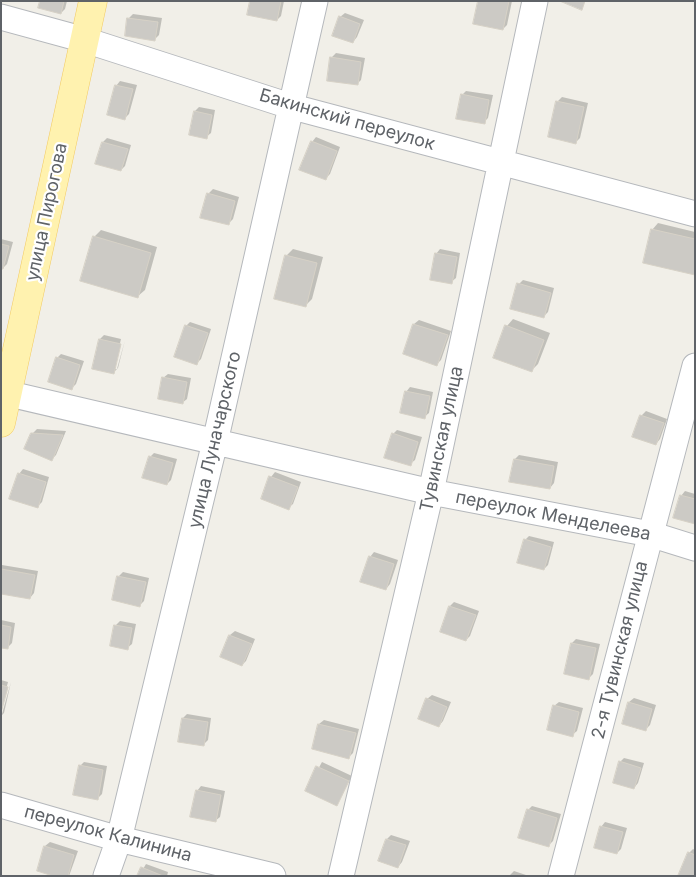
<!DOCTYPE html>
<meta charset="utf-8">
<style>
body{margin:0}
#map{position:relative;width:696px;height:877px;overflow:hidden;background:#f1efe8;font-family:Inter,sans-serif}
canvas{display:block}
.frame{position:absolute;inset:0;border:2px solid #5f6368;pointer-events:none}
</style>
<div id="map">
<canvas width="696" height="877"></canvas>
<div class="frame"></div>
</div>
<script>
const ctx = document.querySelector('canvas').getContext('2d');
ctx.lineJoin = 'round';
function fill(path, color) {
  ctx.fillStyle = color;
  ctx.fill(path, 'evenodd');
}
function strokePath(path, color, width, dash) {
  ctx.strokeStyle = color;
  ctx.lineWidth = width;
  ctx.lineCap = dash ? 'butt' : 'round';
  ctx.setLineDash(dash || []);
  ctx.stroke(path);
}
function write(font, color, halo, rows, align = 'center') {
  ctx.font = font + ' Inter,sans-serif';
  ctx.lineWidth = 4.5;
  ctx.setLineDash([]);
  ctx.textBaseline = 'middle';
  ctx.strokeStyle = halo;
  ctx.fillStyle = color;
  for (const [text, x, y, turn = 0] of rows) {
    ctx.save();
    ctx.translate(x, y);
    ctx.rotate((+turn || 0) * Math.PI / 180);
    ctx.textAlign = isNaN(turn) ? turn : align;
    if (halo) ctx.strokeText(text, 0, 0);
    ctx.fillText(text, 0, 0);
    ctx.restore();
  }
}
fill(new Path2D(`
 M41,1H67L65,9L61,13Z
 M251,1H284L281,16L277,20Z
 M479,1H512L507,25L503,29Z
 M345,13L364,20L357,37L353,42L340,17Z
 M133,14L162,18L159,35L155,39L129,18Z
 M336,53L365,58L361,80L357,84L331,58Z
 M120,81L137,85L129,114L125,118L116,86Z
 M466,91L493,95L488,118L484,122L462,95Z
 M562,97L588,103L580,138L576,142L550,136L558,101Z
 M199,107L215,110L211,133L206,137L195,111Z
 M316,137L340,147L330,174L325,179L312,142Z
 M107,138L131,145L125,166L121,170L103,142Z
 M213,189L239,197L233,219L228,224L208,194Z
 M658,223L695,232V274L652,230Z
 M101,230L157,247L145,290L138,296L94,237Z
 M1,239L13,242L7,264L3,268Z
 M293,249L323,257L312,299L305,306L286,256Z
 M440,249L460,253L456,278L451,282L436,254Z
 M523,280L554,288L548,312L543,317L519,284Z
 M513,319L550,333L538,364L531,371L507,326Z
 M419,320L451,331L441,360L437,364L414,324Z
 M190,322L211,329L201,359L197,363L186,326Z
 M104,335L121,339L114,369H117L125,340L118,368L114,372L100,339Z
 M61,354L84,361L76,384L72,388L57,358Z
 M168,374L191,378L187,399L182,403L163,378Z
 M410,387L433,392L429,413L424,417L406,392Z
 M646,411L667,419L660,439L656,444L641,416Z
 M37,429L66,431L56,455L52,459L32,434Z
 M397,430L422,437L415,460L410,464L393,434Z
 M154,453L177,459L171,480L167,484L150,457Z
 M519,455L558,462L554,483L550,488L515,459Z
 M23,469L49,477L42,502L37,507L19,474Z
 M275,472L301,482L293,504L288,508L271,477Z
 M685,491L695,494V523L681,496Z
 M529,536L554,542L548,565L544,569L525,540Z
 M374,552L398,560L390,584L386,589L370,557Z
 M2,565L38,571L34,593L30,598L1,592Z
 M123,572L149,578L144,601L140,605L119,576Z
 M454,602L479,611L470,636L466,640L441,632L450,606Z
 M1,620L15,623L12,643L7,648L1,647Z
 M120,621L136,624L132,644L127,648L116,625Z
 M235,631L255,639L246,661L242,665L221,657L230,635Z
 M576,639L600,644L593,674L589,678L572,643Z
 M1,680L8,682L1,708Z
 M11,682L4,713L1,716L2,714Z
 M432,695L451,702L443,721L439,726L427,699Z
 M634,698L656,705L650,725L645,730L623,723L629,702Z
 M559,702L583,708L577,731L572,735L554,706Z
 M187,714L211,718L208,740L204,744L183,718Z
 M324,720L359,729L353,753L349,757L313,748L319,724Z
 M624,758L644,763L638,783L634,788L620,762Z
 M84,762L107,766L102,794L98,798L80,766Z
 M322,762L352,776L336,805L306,791Z
 M201,786L225,791L220,817L215,821L197,791Z
 M532,806L561,814L553,841L549,845L528,810Z
 M605,822L627,828L621,849L617,853L601,827Z
 M391,835L410,841L402,862L398,867L380,861L387,839Z
 M50,842L78,851L69,876H57L38,870L45,846Z
 M693,849L695,850V876L689,853Z
 M146,864L168,872L167,876H139Z
 M514,871L529,876H509Z`), '#0003');
const building = new Path2D(`
 M40,1H64L61,14L38,8Z
 M250,1H281L277,21L247,15Z
 M478,1H509L503,30L473,24Z
 M560,1H585L582,10Z
 M339,16L360,24L353,43L332,36Z
 M127,18L158,22L155,41L125,36Z
 M330,57L361,62L358,85L327,81Z
 M115,85L133,89L125,120L107,115Z
 M461,94L489,100L485,124L456,119Z
 M556,101L584,107L576,144L548,137Z
 M194,111L212,115L207,139L189,135Z
 M311,141L337,151L326,180L299,170Z
 M102,142L128,149L121,171L95,164Z
 M207,193L235,201L229,225L200,218Z
 M651,229L695,239V275L643,263Z
 M93,236L151,253L138,298L80,281Z
 M1,244L9,246L3,269H1Z
 M435,253L457,257L452,284L430,280Z
 M285,255L317,263L306,307L274,299Z
 M517,283L551,293L544,318L510,309Z
 M413,324L448,335L437,366L403,354Z
 M185,325L208,333L197,365L174,357Z
 M505,325L544,340L532,372L493,358Z
 M99,339L121,344L114,374L92,369Z
 M56,357L80,365L72,390L48,382Z
 M162,377L187,382L183,404L158,399Z
 M405,391L430,396L425,419L400,413Z
 M640,415L664,423L656,445L632,437Z
 M31,433L63,435L52,461L24,449Z
 M392,433L418,442L411,466L384,458Z
 M149,456L173,463L167,485L142,478Z
 M514,459L554,466L550,489L509,482Z
 M18,473L46,482L38,508L9,499Z
 M269,476L298,487L289,510L261,499Z
 M680,495L695,499V524L673,518Z
 M524,539L551,547L544,570L517,563Z
 M369,556L394,564L386,590L360,582Z
 M1,569L35,575L30,599L1,594Z
 M117,576L146,582L140,607L112,600Z
 M449,606L476,615L466,641L440,632Z
 M1,625L11,627L8,649L1,648Z
 M114,625L132,628L128,650L110,646Z
 M229,635L252,644L242,666L220,657Z
 M571,643L596,648L589,680L564,674Z
 M1,685L8,687L1,713Z
 M426,698L447,707L439,727L418,719Z
 M628,702L652,709L646,731L622,724Z
 M553,705L579,712L573,737L547,730Z
 M182,718L208,722L204,746L178,742Z
 M318,724L356,733L349,759L312,749Z
 M619,761L641,768L634,789L613,783Z
 M79,765L103,770L98,800L73,795Z
 M316,766L349,781L337,806L305,791Z
 M196,790L221,795L216,822L190,817Z
 M527,809L557,818L549,847L518,838Z
 M600,826L623,832L617,854L594,848Z
 M386,839L406,845L398,868L378,861Z
 M44,846L74,855L68,876H53L37,871Z
 M688,852L695,855V876H678Z
 M141,867L163,876H137Z`);
fill(building, '#cccac5');
strokePath(building, '#d6d1c6', 1);
const minor = new Path2D(`
 M1,17L85,40L293,107L695,214
 M1,392L431,492L650,534L695,548
 M1,805L119,839L273,876
 M106,876L119,839L215,442L315,1
 M341,876L431,492L535,1
 M561,876L695,366`);
const major = new Path2D(`
 M1,423L93,1`);
strokePath(minor, '#b5b8bc', 27);
strokePath(major, '#f2c960', 29);
strokePath(minor, '#fff', 25);
strokePath(major, '#fff2af', 28);
write('18px', '#5f6368', '#fff', [
 ["Бакинский переулок",347,120,16],
 ["улица Пирогова",47,212,-78],
 ["Тувинская улица",442,439,-78],
 ["улица Луначарского",215,440,-77],
 ["переулок Менделеева",553,516,11],
 ["2-я Тувинская улица",620,650,-76],
 ["переулок Калинина",108,834,15]
]);
</script>
